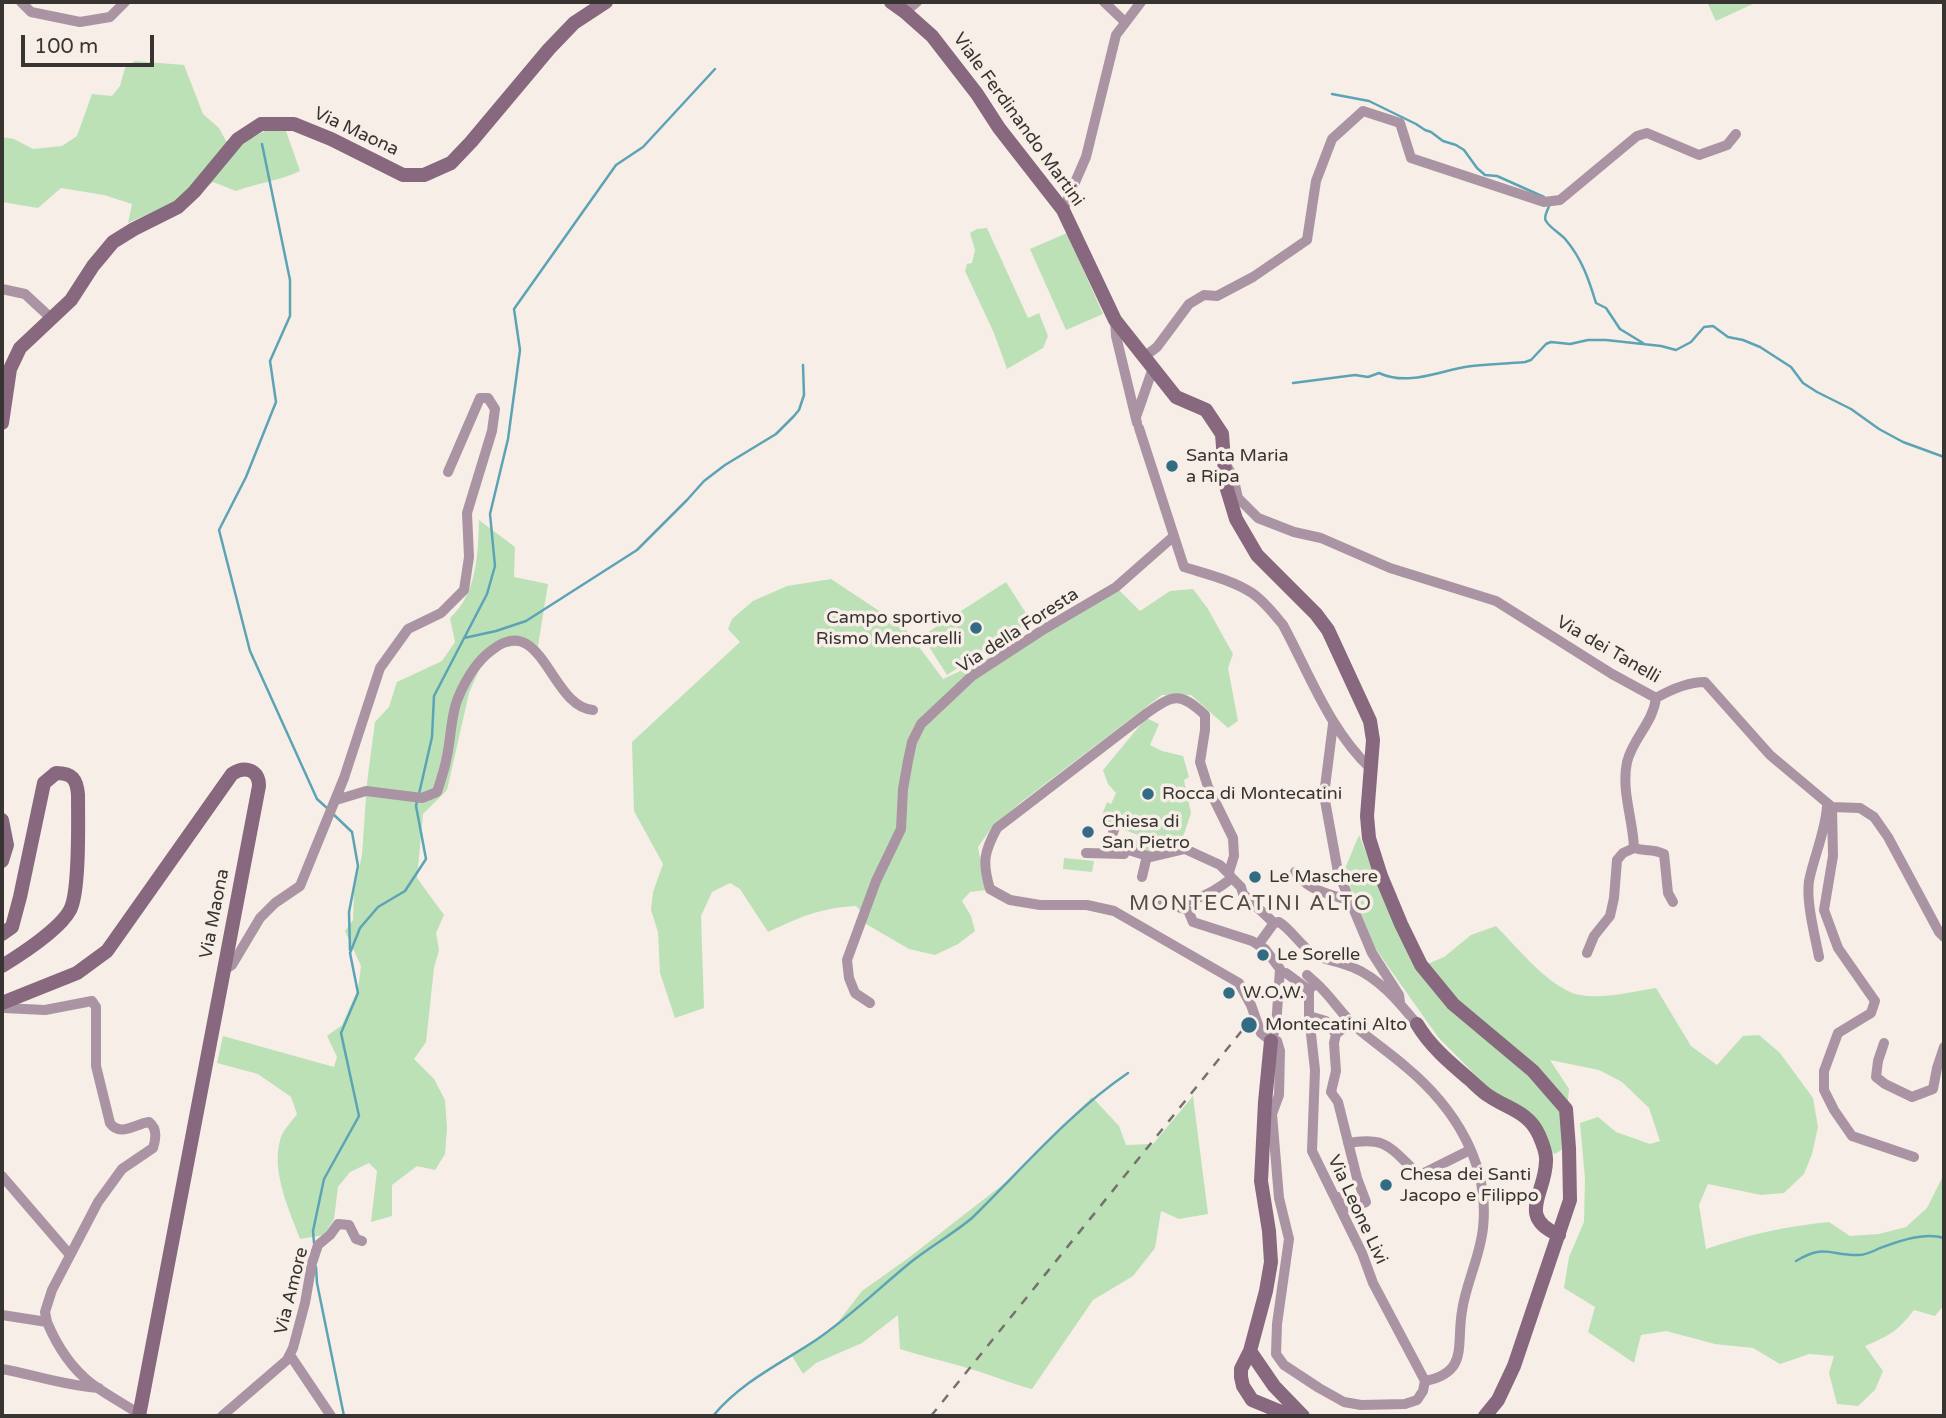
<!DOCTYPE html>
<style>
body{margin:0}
#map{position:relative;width:1946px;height:1418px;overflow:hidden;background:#f7eee7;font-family:"Varela Round",sans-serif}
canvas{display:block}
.frame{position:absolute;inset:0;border:4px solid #383432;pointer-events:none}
.scale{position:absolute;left:21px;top:35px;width:133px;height:32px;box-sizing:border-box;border:4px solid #383432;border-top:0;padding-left:9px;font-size:21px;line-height:24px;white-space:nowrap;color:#383432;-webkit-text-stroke:5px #f7eee7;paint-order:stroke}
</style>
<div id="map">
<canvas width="1946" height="1418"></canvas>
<div class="frame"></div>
<div class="scale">100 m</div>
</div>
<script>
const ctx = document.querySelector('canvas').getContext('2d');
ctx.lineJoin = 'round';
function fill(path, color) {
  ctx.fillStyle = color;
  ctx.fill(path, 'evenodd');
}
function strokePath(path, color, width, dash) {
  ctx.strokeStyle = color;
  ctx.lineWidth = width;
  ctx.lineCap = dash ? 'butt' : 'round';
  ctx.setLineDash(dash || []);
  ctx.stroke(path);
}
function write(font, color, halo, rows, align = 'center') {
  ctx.font = font + ' "Varela Round",sans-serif';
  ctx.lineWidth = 7;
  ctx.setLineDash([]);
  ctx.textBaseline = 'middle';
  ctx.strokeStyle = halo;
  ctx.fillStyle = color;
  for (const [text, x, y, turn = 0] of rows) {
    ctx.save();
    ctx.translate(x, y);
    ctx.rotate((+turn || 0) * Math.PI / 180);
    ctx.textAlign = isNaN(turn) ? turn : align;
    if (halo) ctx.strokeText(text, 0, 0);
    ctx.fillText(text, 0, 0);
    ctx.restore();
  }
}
fill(new Path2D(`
 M1707,2H1757L1716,21Z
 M135,61L184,65L203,114L219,128L226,141L244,142L267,130L286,131L300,171C279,181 257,183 236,191L213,182L205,188L128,223L132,204L104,195L61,188L38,208L2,202V137L14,139L33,149L62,146L77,136L92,94L112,96L120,86L125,68Z
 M987,228L1028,318L1039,313L1048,336L1043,348L1007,369L994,333L965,271L967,264L972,263L975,250L970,233L977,229Z
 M1067,233L1103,314L1066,330L1030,249Z
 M479,520L515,547L514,577L548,584L538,646L521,645L502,648L483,661L469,693L447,790L423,814L417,878L444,915L436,933L439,950L434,968L426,1042L414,1059L434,1079L445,1100L447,1128L445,1154L435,1170L417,1166L392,1185V1216L371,1222L377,1171L369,1163L350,1172L338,1187L334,1219L324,1235L300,1239C289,1209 270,1170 281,1137C284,1129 292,1121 297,1114L291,1097L258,1074L217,1063L223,1036L334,1067L337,1057L327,1036L342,1025L358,989L361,966L345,931L353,920L354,892L362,855L367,783L375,722L389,707L397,682L442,661L455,642L450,618C477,594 478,554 479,520Z
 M831,579L905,628L943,679L1027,640L1116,587L1140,611L1170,591L1193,589L1208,609L1233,654L1228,668L1238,721L1228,728L1191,695H1162L1020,803L992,827L978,847L986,890L970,892L962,901L971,916L975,931L958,944L935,955L909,949L866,924L862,912L856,906C820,908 800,917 768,932L740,889L730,883L712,892L701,916L704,1008L675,1018L660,973L658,932L651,910L653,892L663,864L634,811L632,742L740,642L728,629L732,619L753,601L787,586Z
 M1006,582L1031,621L947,675L922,636Z
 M1146,718L1159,724L1150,745L1162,751L1183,756L1189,777L1184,780L1191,813L1180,846L1152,852L1135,847L1138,835L1119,828L1101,818L1107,802L1111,804L1116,793L1108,784L1103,770Z
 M1359,835L1391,916L1416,969L1444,957L1471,935L1496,926C1517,947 1551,990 1580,995C1604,999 1631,992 1656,988L1691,1046L1717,1065L1743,1036L1759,1035L1780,1053L1813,1098L1818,1127L1812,1154L1804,1174L1784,1193L1761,1195L1708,1184L1699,1205L1706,1249C1747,1235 1787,1226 1829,1222L1850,1236L1879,1234L1906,1227L1927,1208L1944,1174V1305L1935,1316L1914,1310C1898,1331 1889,1336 1865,1346L1883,1371L1875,1390L1858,1406L1837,1404L1829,1373L1834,1356L1809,1354L1780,1364L1753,1348L1715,1344L1666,1331L1641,1335L1634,1363L1588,1332L1595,1307L1564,1288L1569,1257L1584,1222L1585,1179L1580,1123L1598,1117L1616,1132L1650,1144L1660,1141L1649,1108L1622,1082L1599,1070L1550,1060L1569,1089L1563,1149L1555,1154L1549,1151L1524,1108L1491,1091L1438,1037L1375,948L1344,871Z
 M1064,858L1094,861L1092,872L1063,869Z
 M1193,1096L1208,1214L1179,1219L1161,1211L1155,1248L1133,1276L1093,1300L1032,1389C1012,1384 994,1376 974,1370C949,1362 924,1357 900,1349L898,1315L862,1343L816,1363L803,1374L791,1354L832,1330L862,1291L907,1259L1019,1172L1092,1097L1119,1126L1126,1145L1153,1144Z`), '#bce1b6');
strokePath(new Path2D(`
 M1332,94L1369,101L1416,124L1425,130L1431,132L1443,141L1456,145L1464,150L1477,168L1485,175L1497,176L1544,197
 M262,144L290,280V316L270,361L276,402L246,477L219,530L250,651L317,799L327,808
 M1549,206C1548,210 1543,217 1546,221C1550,228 1561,234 1566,240C1582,259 1589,280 1596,303L1606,308L1620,329L1643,343
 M1293,383L1355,375L1368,377L1379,373C1407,386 1437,372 1465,367C1485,364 1505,364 1525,362L1531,360L1546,344L1551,342L1570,344L1588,340H1606L1661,346L1676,350L1691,342L1704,327L1713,326L1728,337L1743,340L1760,347L1791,367L1803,383L1817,392L1851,409L1879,429L1903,442L1944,457
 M464,638L496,631L526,621L637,550L687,500L704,481L725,465L776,434L794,416L799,410L804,395L803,365
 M419,794L432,737L434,696L487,594L495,566L490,514L508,439L520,350L514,309L616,165L643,147L715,69
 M332,813L352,832L358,866L349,912L350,950
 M314,1243L313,1231L324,1179L359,1116L341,1033L358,993L350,953L360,928L378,907L405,891L426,859L416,806L417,801
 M1796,1261C1825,1243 1831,1256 1859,1255C1866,1255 1874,1251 1880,1248C1900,1241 1924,1232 1944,1238
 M316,1267L317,1283L344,1416
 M713,1416C741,1382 780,1364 816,1340C850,1317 879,1288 911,1262C931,1246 953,1234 972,1218C1023,1168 1069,1113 1128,1073`), '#5ca4b5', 2.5);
strokePath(new Path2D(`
 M21,2L31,12L80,22L110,17L125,2
 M1104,2L1125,22
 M905,12L917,2
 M1063,210L1086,157L1116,35L1141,2
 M2,289L25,294L52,319
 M1115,320L1116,336L1137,423
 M1144,357L1157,347L1189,304L1204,295L1217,296L1253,277L1307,240L1316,181L1332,139L1363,111L1400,123L1411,158L1544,202L1560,200L1637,136L1647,133L1699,155L1727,145L1736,134
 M1136,417L1153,368
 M1139,428L1184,567C1206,574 1232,580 1252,593C1264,601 1274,614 1283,625C1310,675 1329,729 1371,769
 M1226,465L1233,476L1238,498L1258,518L1294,532L1321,538L1390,568L1496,601L1612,674L1656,698
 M1656,698C1670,690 1688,682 1705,682L1770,755L1832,807L1860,808L1874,817L1888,837L1939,932L1944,937
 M1333,724L1324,795L1338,872L1372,953L1399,995L1400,1002
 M336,800L366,791L422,798L437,792C441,780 445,768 447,756C451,738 451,714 458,698C465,681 477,661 492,650C542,610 551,708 593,710
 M1832,807L1833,856L1824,910L1838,948L1875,1001L1871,1013L1838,1033L1824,1071V1090L1834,1110L1852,1136L1914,1157
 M1115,827L1109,844L1151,857L1185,849L1220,865L1230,875
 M1634,848C1633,819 1621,791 1627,762C1633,738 1653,723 1656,698
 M1086,853L1124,854
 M1229,872L1234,856L1233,838L1208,787L1200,762L1205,730V715C1180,692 1174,694 1147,713L997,828C984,852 982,862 990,889L1010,900L1040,905H1087L1114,911L1239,983L1251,1005L1261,1033L1271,1041H1277L1280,1051L1279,1095L1272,1114L1279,1198L1289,1239L1277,1324L1276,1354L1284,1365L1319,1388L1344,1402L1361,1405L1405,1404L1417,1400L1423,1391L1425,1381
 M1295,872C1299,876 1303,881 1307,884C1320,894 1337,895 1351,902
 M1142,877L1146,860
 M1154,900C1188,905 1205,899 1232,878L1241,887L1243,894L1274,923L1258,945
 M1172,903L1174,906L1188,910L1193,922L1252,941L1265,949L1280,969L1276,1027L1271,1041
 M1274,923L1279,922C1292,930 1301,947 1315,955C1326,960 1340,962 1352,967C1379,978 1398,1001 1417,1024
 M1587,953L1594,936L1610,916L1614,898L1617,860L1623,853L1634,848C1646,852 1652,848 1664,854L1668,893L1673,902
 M1819,957C1815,936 1806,902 1809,881C1814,856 1825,833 1827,807
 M224,970L232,965L260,918L275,903L300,886L344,778L380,668L408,629L441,613L464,590L469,557L467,513L492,431L495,409L488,398H480L448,472
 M1280,973H1286L1309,990V1016L1315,1070L1312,1151L1362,1253L1373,1283L1425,1381
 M1307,975L1316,983L1312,987
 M1316,983C1331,996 1341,1014 1356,1027C1372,1041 1390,1053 1406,1067C1454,1107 1490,1163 1483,1228C1480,1257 1466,1283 1462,1311C1456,1346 1469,1372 1425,1381
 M870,1003L855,993L849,978L847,960L876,881L901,829L903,789L908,761L912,742L921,724L972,676L1041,631L1116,587L1174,536
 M2,1006L4,1008L45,1010L92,1001L96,1007V1066L110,1123C120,1137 135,1124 149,1122C157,1128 156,1139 153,1148L122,1169L98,1202L52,1290L45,1312L47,1322
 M1309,1016L1326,1021L1336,1034
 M1884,1043L1878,1061L1876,1077L1885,1084L1912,1097L1933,1089L1937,1068L1944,1047
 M1348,1143C1391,1136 1391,1151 1420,1175L1470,1150
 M2,1176L70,1255
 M1338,1197L1344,1205L1351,1208L1366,1202L1357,1178L1338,1102L1331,1092L1336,1071L1334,1043L1336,1034L1351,1022
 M2,1315L47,1322C57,1346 71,1368 92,1384C107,1395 124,1404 139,1414
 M290,1355L331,1416
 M2,1369C35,1375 66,1386 99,1388
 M222,1416L287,1360L293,1348L305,1303L312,1263L318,1245L330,1235L338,1224L349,1225L356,1239L362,1241`), '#aa94a3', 10);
strokePath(new Path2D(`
 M891,2L905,12L932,36L977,94L999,128L1063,210L1115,320L1176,397L1206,410L1222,434L1226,486L1236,519L1257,555L1316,614L1328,630L1370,721L1373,740L1367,816L1369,838L1381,876L1401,924L1421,965L1453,1004L1533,1071L1566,1109L1569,1148L1570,1200L1514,1366L1498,1400L1485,1416
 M2,423L10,369L20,348L71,300L93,266L113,242L134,229L178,207L194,192L238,139L261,124H294L331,139L403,175H424L451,163L471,142L549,49L574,23L606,2
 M2,820L7,845L2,861
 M2,934L12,927L20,897L44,783L56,773C72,773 77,779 78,795C78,819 80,892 70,910C60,929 20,955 2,966
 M2,1003L77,973L107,951L232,774C245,765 259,770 259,786L139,1416
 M1417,1024C1430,1046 1449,1062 1469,1079C1475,1084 1482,1092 1489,1096C1508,1109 1529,1112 1539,1135C1542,1142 1547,1154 1546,1161C1546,1193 1516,1217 1559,1235
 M1271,1041L1265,1102L1261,1181L1269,1231L1271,1262L1266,1291L1250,1351L1241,1369V1377L1243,1386L1252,1400L1291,1416
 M1250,1351L1274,1386L1303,1416`), '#87687e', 14);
strokePath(new Path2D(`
 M931,1416L1244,1028`), '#77716e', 2.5, [9, 9]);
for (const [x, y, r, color] of [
 [1172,466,7,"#316c84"],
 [976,628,7,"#316c84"],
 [1148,794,7,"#316c84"],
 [1088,832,7,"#316c84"],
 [1255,877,7,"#316c84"],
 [1263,955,7,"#316c84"],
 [1229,993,7,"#316c84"],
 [1249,1025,9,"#316c84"],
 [1386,1185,7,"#316c84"]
]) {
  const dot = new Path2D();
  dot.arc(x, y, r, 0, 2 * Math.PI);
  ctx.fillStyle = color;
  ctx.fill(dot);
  strokePath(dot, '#f7eee7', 2.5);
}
write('18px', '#383432', '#f7eee7', [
 ["Viale Ferdinando Martini",1018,120,54],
 ["Via Maona",356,132,25],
 ["Via della Foresta",1018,631,-33],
 ["Via dei Tanelli",1608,650,30],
 ["Via Maona",215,914,-79],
 ["Via Leone Livi",1357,1210,65],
 ["Via Amore",292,1291,-76]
]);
write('18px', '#383432', '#f7eee7', [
 ["Santa Maria",1186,456],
 ["a Ripa",1186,477],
 ["Campo sportivo",962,618,"right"],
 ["Rismo Mencarelli",962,639,"right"],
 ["Rocca di Montecatini",1162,794],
 ["Chiesa di",1102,822],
 ["San Pietro",1102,843],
 ["Le Maschere",1269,877],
 ["Le Sorelle",1277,955],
 ["W.O.W.",1243,993],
 ["Montecatini Alto",1265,1025],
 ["Chesa dei Santi",1400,1175],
 ["Jacopo e Filippo",1400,1196]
], 'left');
ctx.letterSpacing = '2px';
write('21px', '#544d47', '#f7eee7', [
 ["MONTECATINI ALTO",1251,904]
]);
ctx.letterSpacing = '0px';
</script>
